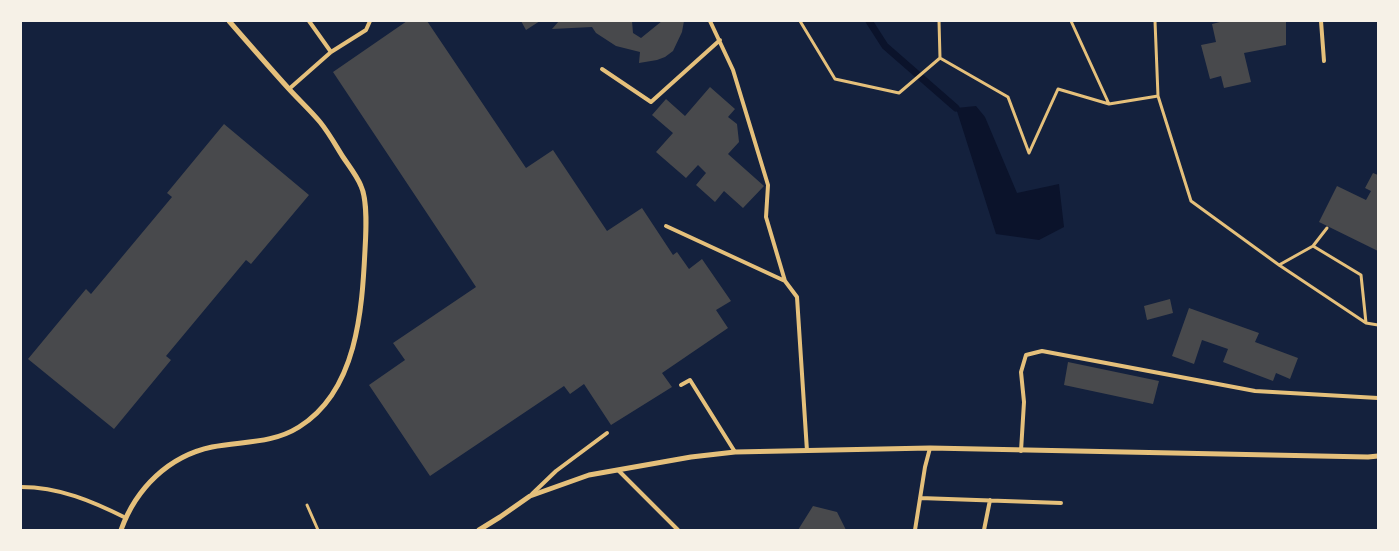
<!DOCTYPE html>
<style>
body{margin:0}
#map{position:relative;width:1399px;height:551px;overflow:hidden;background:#14213d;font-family:"DM Sans",sans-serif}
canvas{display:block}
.frame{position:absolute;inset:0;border:22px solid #f6f1e7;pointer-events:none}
</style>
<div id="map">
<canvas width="1399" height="551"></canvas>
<div class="frame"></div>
</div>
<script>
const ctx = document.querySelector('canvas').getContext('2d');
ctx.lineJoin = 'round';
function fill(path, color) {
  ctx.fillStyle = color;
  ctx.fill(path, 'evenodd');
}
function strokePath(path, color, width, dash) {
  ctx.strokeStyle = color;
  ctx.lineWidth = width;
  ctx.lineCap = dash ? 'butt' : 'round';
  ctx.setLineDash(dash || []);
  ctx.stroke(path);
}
fill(new Path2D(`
 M976,106L985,117L1017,193L1059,184L1064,227L1039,240L996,234L956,108Z`), '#0b132b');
strokePath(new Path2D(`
 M869,21L885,46L956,108`), '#0b132b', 7);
fill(new Path2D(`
 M407,21H427L526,168L553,150L607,231L642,208L673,255L677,252L689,269L702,259L731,301L716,310L728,328L662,373L672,387L611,425L584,384L570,394L564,386L430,476L369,385L405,360L393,343L476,287L333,72Z
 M521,21H540L526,30Z
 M559,21H632L633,33L641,38L662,21H684L682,32L673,51L665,57L657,60L639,63L640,52L616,46L596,33L592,27L552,29Z
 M1224,21H1286V45L1244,53L1251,82L1224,88L1221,76L1210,79L1201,45L1216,42L1212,24Z
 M710,87L735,109L728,117L737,124L739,142L728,154L764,186L743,208L724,191L715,202L696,185L706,173L698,165L686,178L656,152L673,133L652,115L666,99L685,116Z
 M224,124L309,195L251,264L246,260L166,356L171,360L114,429L28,359L86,289L91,294L172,197L167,193Z
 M1373,173L1378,175V251L1319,222L1337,186L1366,200L1371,191L1365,188Z
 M1170,299L1173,313L1147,320L1144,306Z
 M1189,308L1259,333L1255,342L1298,358L1290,379L1276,373L1273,381L1223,362L1228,349L1202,340L1194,364L1172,356Z
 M1068,362L1159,381L1153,404L1064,385Z
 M813,506L837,512L846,530H798Z`), '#48494c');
strokePath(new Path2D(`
 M800,21L835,79L899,93L940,58
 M939,21L940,58L1008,97L1029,153L1058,89L1109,104L1158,96
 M1071,21L1109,104
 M1155,21L1158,96L1191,201L1279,265L1366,323L1378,325
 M1313,246L1327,228
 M1279,265L1313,246L1361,275L1366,323
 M307,505L318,530`), '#e5c07b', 3);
strokePath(new Path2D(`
 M309,21L331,52
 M710,21L733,70L768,185L766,217L785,281
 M1321,21L1324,61
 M602,69L651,102L720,40
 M289,89L331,52L366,30L370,21
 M666,226L785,281L797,297L807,451
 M681,385L690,380L735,452
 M1021,451L1024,402L1021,372L1026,355L1042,351L1255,391L1378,398
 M618,470L678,530
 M21,487C59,487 92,501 126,518
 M532,494L556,471L607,433
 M920,498L1061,503
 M915,530L925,467L930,448
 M984,530L990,500`), '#e5c07b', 4);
strokePath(new Path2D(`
 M121,530C136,488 169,456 212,447C242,441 272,444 299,427C357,391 362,311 365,250C366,233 368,201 361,186C357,176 349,166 343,157C336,146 329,133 320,122C311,111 299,100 289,89C269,67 249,44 229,21
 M479,530L500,517L530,496L589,475L691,457L735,452L930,448L1368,457L1378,456`), '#e5c07b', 5);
</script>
